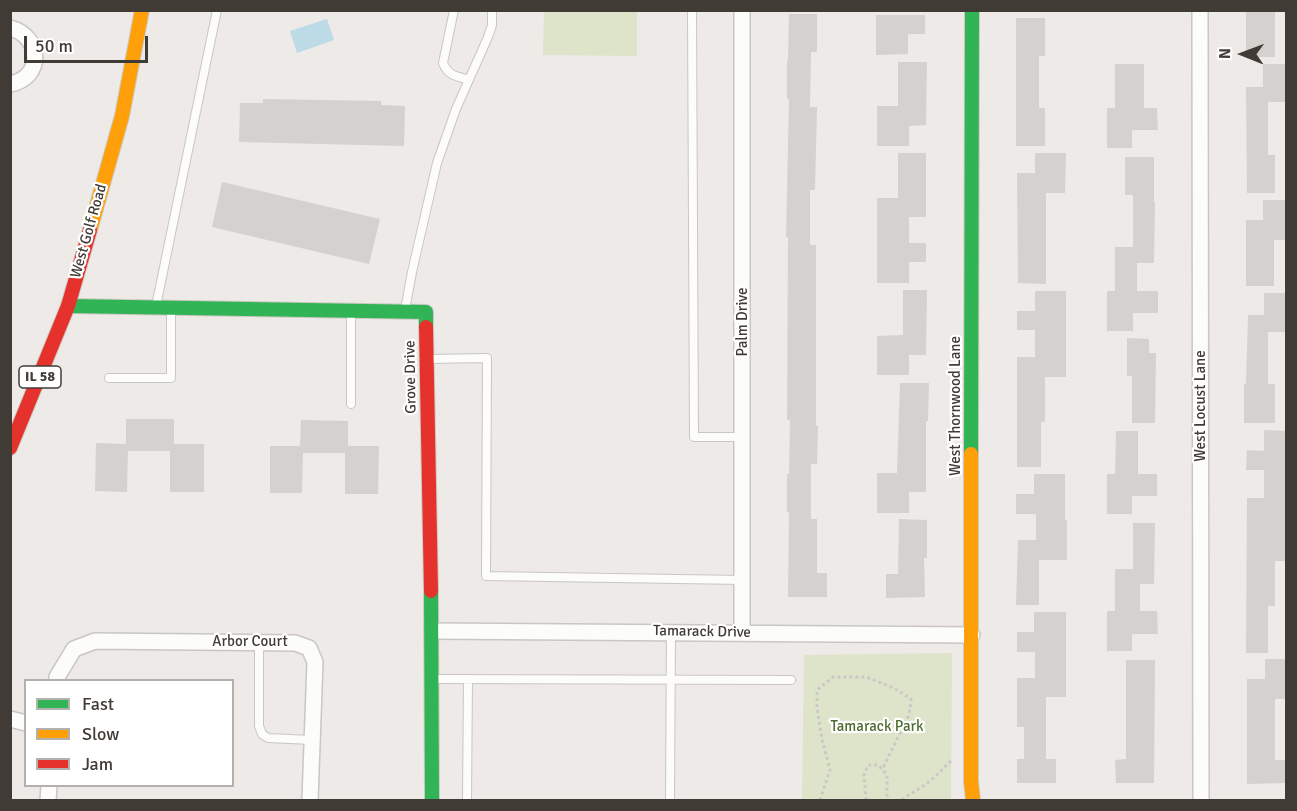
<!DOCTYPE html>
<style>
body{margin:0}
#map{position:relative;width:1297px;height:811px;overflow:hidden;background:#edeae7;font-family:Signika,sans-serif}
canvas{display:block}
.frame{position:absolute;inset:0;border:12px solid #413b35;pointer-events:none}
.legend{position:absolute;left:24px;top:679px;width:210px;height:108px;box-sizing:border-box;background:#fff;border:2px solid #b3b1ae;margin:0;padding:8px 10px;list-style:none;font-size:18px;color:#413b35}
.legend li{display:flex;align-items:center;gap:12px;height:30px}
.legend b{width:30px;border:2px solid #b3b1ae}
.north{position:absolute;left:1213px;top:24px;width:60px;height:60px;-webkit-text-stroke:4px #fff;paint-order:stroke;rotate:271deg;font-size:16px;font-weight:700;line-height:24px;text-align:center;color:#413b35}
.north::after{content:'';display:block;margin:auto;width:21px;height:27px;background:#413b35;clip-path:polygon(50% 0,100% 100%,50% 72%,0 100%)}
.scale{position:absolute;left:24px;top:36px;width:124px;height:27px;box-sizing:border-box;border:3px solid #413b35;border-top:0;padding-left:8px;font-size:18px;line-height:21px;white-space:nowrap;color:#413b35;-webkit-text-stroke:4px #fff;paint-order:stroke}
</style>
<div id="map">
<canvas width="1297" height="811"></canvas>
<div class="frame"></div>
<ul class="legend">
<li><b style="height:8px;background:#30b455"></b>Fast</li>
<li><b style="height:8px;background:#ff9f0a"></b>Slow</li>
<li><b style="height:8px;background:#e5322d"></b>Jam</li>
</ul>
<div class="north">N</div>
<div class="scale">50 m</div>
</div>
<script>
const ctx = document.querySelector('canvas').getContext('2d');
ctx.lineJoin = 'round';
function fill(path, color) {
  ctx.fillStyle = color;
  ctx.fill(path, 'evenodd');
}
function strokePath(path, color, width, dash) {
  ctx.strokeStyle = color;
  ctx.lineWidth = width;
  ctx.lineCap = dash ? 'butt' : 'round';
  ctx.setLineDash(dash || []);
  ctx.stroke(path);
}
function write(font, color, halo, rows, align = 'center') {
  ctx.font = font + ' Signika,sans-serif';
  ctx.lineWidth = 4.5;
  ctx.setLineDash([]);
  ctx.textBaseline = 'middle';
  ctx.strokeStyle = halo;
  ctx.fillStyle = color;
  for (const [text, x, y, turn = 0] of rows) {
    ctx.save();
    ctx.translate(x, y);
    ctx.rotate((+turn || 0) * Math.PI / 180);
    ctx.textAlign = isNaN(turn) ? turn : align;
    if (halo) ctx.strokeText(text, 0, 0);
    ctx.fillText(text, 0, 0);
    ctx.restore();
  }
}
fill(new Path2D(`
 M544,11H637V56L543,55Z
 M952,653L951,800H802L804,655Z`), '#dee4c9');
fill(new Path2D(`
 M327,19L334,40L297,53L290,31Z`), '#bcdbe6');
fill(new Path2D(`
 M1246,10H1275V57H1246Z
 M789,14H817V52H811L810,107H817L815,190H810V245H816V426H818L817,464H811V519H817V573H827V597H788L789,512H787V474H789L790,420H787L788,237H786L789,99H787V61H788Z
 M876,15H925V34H908V54L876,55Z
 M1016,18H1045V56H1039V108H1045V146H1016Z
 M898,62H927L926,125L909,126V146H877V106H898Z
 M1115,64H1144V108H1157L1158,130H1132V148H1107V108H1115Z
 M1263,64H1286V102H1268V155H1275V193H1247L1246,87H1263Z
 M263,99L381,101V105L405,106L404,146L239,142L240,103H263Z
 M898,153H926V217H909V243H926V262H909V283H877V198H898Z
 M1035,153H1066L1065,193H1046V284L1018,283L1017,173H1035Z
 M1125,157H1154V202H1155L1154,263H1137V291H1158V313H1133V331H1107V291H1115V247H1133V195H1125Z
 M222,182L380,219L369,264L212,227Z
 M1263,200H1287V240H1274V286H1246V220H1263Z
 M903,290H927L926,355H909V375H877V336L903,335Z
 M1035,291H1066V377H1045V422H1041V467H1017V357H1035V330H1017V311H1035Z
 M1264,293H1287L1286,332H1268V384H1275V423H1244V384H1246L1248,315H1264Z
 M1127,338L1149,339V353H1156L1155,423H1132V376H1127Z
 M900,383H929L928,421H926V492H909V513H877V473H897Z
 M126,419H174V444H204V492H170V451H128L127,492L95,491L96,443L126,444Z
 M301,420L348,421V446H379L378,494H345V453H303L302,493H270V446H300Z
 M1264,430L1287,431V561H1275V606H1268V653H1246L1247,498H1264V470H1246L1247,450L1264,451Z
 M1116,431H1138V474H1157V496H1132V514H1107V474H1115Z
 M1034,474H1065V520H1067V560H1039V605H1016L1018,540H1036V514H1016V494H1034Z
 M899,519L927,520V558H924L925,597L886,598V574H898Z
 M1133,523H1155L1154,584H1140V611H1157L1158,634H1132V651H1107V611H1115V569H1133Z
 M1034,612H1066V697H1046V759H1056V783H1017V759H1024V727H1017V678H1035V652H1017V632H1034Z
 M1265,659H1287V699H1275V760H1286V783L1247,784V679H1265Z
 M1126,660H1155L1154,783H1116L1115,760L1126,759Z`), '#d5d1ce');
const lane = new Path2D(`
 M454,10L443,63C448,76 457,76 469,80
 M692,10L694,437H743
 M156,306L217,10
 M405,310L412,272L437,163L456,109L488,37L492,25V10
 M429,359L487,358L486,576L742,580
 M109,378H171V309
 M351,404V312
 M259,643V726L262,734L268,738L312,740
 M433,679L791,680
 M467,800L468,679
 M670,800L671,632`);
const street = new Path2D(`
 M742,10V633
 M1200,10L1201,800
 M10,28C42,36 44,78 10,84
 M432,631L972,635
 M57,680V677L74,649L95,641L295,643L309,648L315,662L310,800
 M10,719L26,723
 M48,800L49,786`);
const fast = new Path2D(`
 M68,306L426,312V327
 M971,454L972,10
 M431,591L432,800`);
const slow = new Path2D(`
 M90,230L122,116L142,10
 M971,454V781L973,800`);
const jam = new Path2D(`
 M426,327L431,591
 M10,448L68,306L90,230`);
strokePath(lane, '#c9c6c3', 10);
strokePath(street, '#c9c6c3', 18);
strokePath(fast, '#cec9c1', 16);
strokePath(slow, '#cec9c1', 16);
strokePath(jam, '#cec9c1', 16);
strokePath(new Path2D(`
 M820,800L830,770L822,739L817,708V690L833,677H866L894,688L911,699L909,715L882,770
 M866,800L864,775L868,765H878L887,775V800
 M902,800C909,794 918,790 926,784C935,778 942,769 951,761`), '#cbc9c6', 3, [3, 3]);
strokePath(lane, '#fcfcfb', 8);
strokePath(street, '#fcfcfb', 15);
strokePath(fast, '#30b455', 14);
strokePath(slow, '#ff9f0a', 14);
strokePath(jam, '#e5322d', 14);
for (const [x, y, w] of [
 [40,377,42]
]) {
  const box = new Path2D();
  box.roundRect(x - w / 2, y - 11, w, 22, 4.5);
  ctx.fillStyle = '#fff';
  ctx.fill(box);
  strokePath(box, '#413b35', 1.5);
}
write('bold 14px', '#413b35', null, [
 ["IL 58",40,377]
]);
write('15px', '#413b35', '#fff', [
 ["West Golf Road",89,231,-74],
 ["Palm Drive",743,322,-90],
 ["Grove Drive",411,377,-91],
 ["West Thornwood Lane",956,406,-90],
 ["West Locust Lane",1201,406,-90],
 ["Tamarack Drive",702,632,1],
 ["Arbor Court",250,642]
]);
write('15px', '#4e6b30', '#fff', [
 ["Tamarack Park",877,727]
]);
</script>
